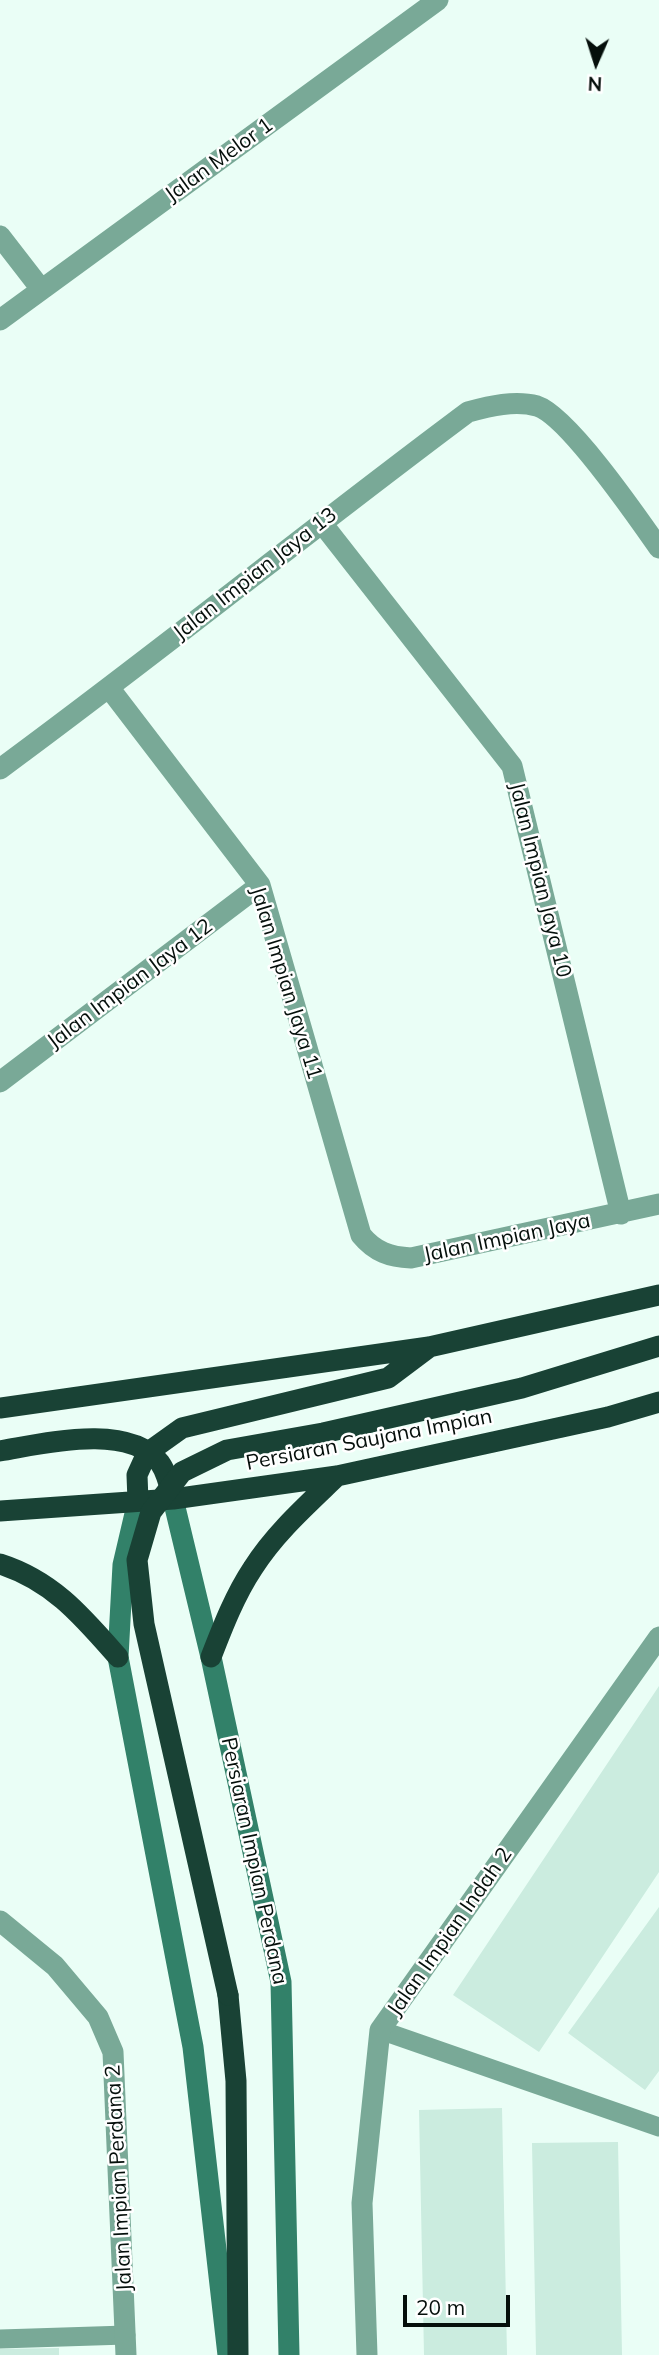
<!DOCTYPE html>
<style>
body{margin:0}
#map{position:relative;width:659px;height:2355px;overflow:hidden;background:#eafef6;font-family:Mulish,sans-serif}
canvas{display:block}
.north{position:absolute;left:561px;top:28px;width:70px;height:70px;-webkit-text-stroke:5px #fff;paint-order:stroke;rotate:183deg;font-size:19px;font-weight:700;line-height:28px;text-align:center;color:#050f0b}
.north::after{content:'';display:block;margin:auto;width:24px;height:32px;background:#050f0b;clip-path:polygon(50% 0,100% 100%,50% 72%,0 100%)}
.scale{position:absolute;left:403px;top:2295px;width:107px;height:32px;box-sizing:border-box;border:4px solid #050f0b;border-top:0;padding-left:9px;font-size:21px;line-height:24px;white-space:nowrap;color:#050f0b;-webkit-text-stroke:5px #fff;paint-order:stroke}
</style>
<div id="map">
<canvas width="659" height="2355"></canvas>
<div class="north">N</div>
<div class="scale">20 m</div>
</div>
<script>
const ctx = document.querySelector('canvas').getContext('2d');
ctx.lineJoin = 'round';
function fill(path, color) {
  ctx.fillStyle = color;
  ctx.fill(path, 'evenodd');
}
function strokePath(path, color, width, dash) {
  ctx.strokeStyle = color;
  ctx.lineWidth = width;
  ctx.lineCap = dash ? 'butt' : 'round';
  ctx.setLineDash(dash || []);
  ctx.stroke(path);
}
function write(font, color, halo, rows, align = 'center') {
  ctx.font = font + ' Mulish,sans-serif';
  ctx.lineWidth = 5;
  ctx.setLineDash([]);
  ctx.textBaseline = 'middle';
  ctx.strokeStyle = halo;
  ctx.fillStyle = color;
  for (const [text, x, y, turn = 0] of rows) {
    ctx.save();
    ctx.translate(x, y);
    ctx.rotate((+turn || 0) * Math.PI / 180);
    ctx.textAlign = isNaN(turn) ? turn : align;
    if (halo) ctx.strokeText(text, 0, 0);
    ctx.fillText(text, 0, 0);
    ctx.restore();
  }
}
fill(new Path2D(`
 M659,1686V1872L539,2052L453,1995Z
 M659,1907V2071L645,2090L568,2033Z
 M502,2108L507,2355H424L419,2110Z
 M618,2142L622,2355H536L532,2143Z
 M59,2348V2355H0V2349Z`), '#cbecdf');
strokePath(new Path2D(`
 M380,2030L659,2127
 M0,2339L126,2335`), '#79a997', 19);
strokePath(new Path2D(`
 M0,236L41,289
 M0,320L438,0
 M321,522L512,766L621,1214
 M110,689L260,885L361,1235C375,1252 390,1257 411,1258L659,1204
 M0,769C158,653 311,529 468,412C490,406 515,400 537,406C568,416 638,518 659,548
 M0,1082L260,885
 M0,1921L55,1966L98,2017L113,2052L126,2355
 M367,2355L362,2203L380,2030L659,1637`), '#79a997', 21);
strokePath(new Path2D(`
 M173,1499L211,1657L281,1982L289,2355
 M138,1501L123,1565L118,1657L193,2047L228,2355`), '#328169', 21);
strokePath(new Path2D(`
 M0,1408L429,1347L659,1295
 M0,1451C43,1444 128,1422 160,1463C167,1473 170,1487 173,1499
 M138,1501L137,1475L147,1453L182,1428L388,1378L428,1348
 M0,1511L173,1499L337,1476L608,1417L659,1402
 M0,1564C53,1581 82,1616 118,1657
 M211,1657C223,1626 235,1595 253,1568C275,1533 308,1504 337,1476
 M228,1995L236,2081L238,2355`), '#194235', 21);
strokePath(new Path2D(`
 M228,1995L144,1624L137,1560L151,1512L182,1472L227,1450L323,1433L522,1388L659,1346`), '#194235', 21);
write('21px', '#050f0b', '#fff', [
 ["Jalan Melor 1",219,160,-36],
 ["Jalan Impian Jaya 13",255,574,-38],
 ["Jalan Impian Jaya 10",540,880,76],
 ["Jalan Impian Jaya 11",286,983,73],
 ["Jalan Impian Jaya 12",130,984,-37],
 ["Jalan Impian Jaya",507,1238,-12],
 ["Persiaran Saujana Impian",369,1440,-11],
 ["Persiaran Impian Perdana",254,1861,78],
 ["Jalan Impian Indah 2",450,1932,-55],
 ["Jalan Impian Perdana 2",119,2178,-93]
]);
</script>
